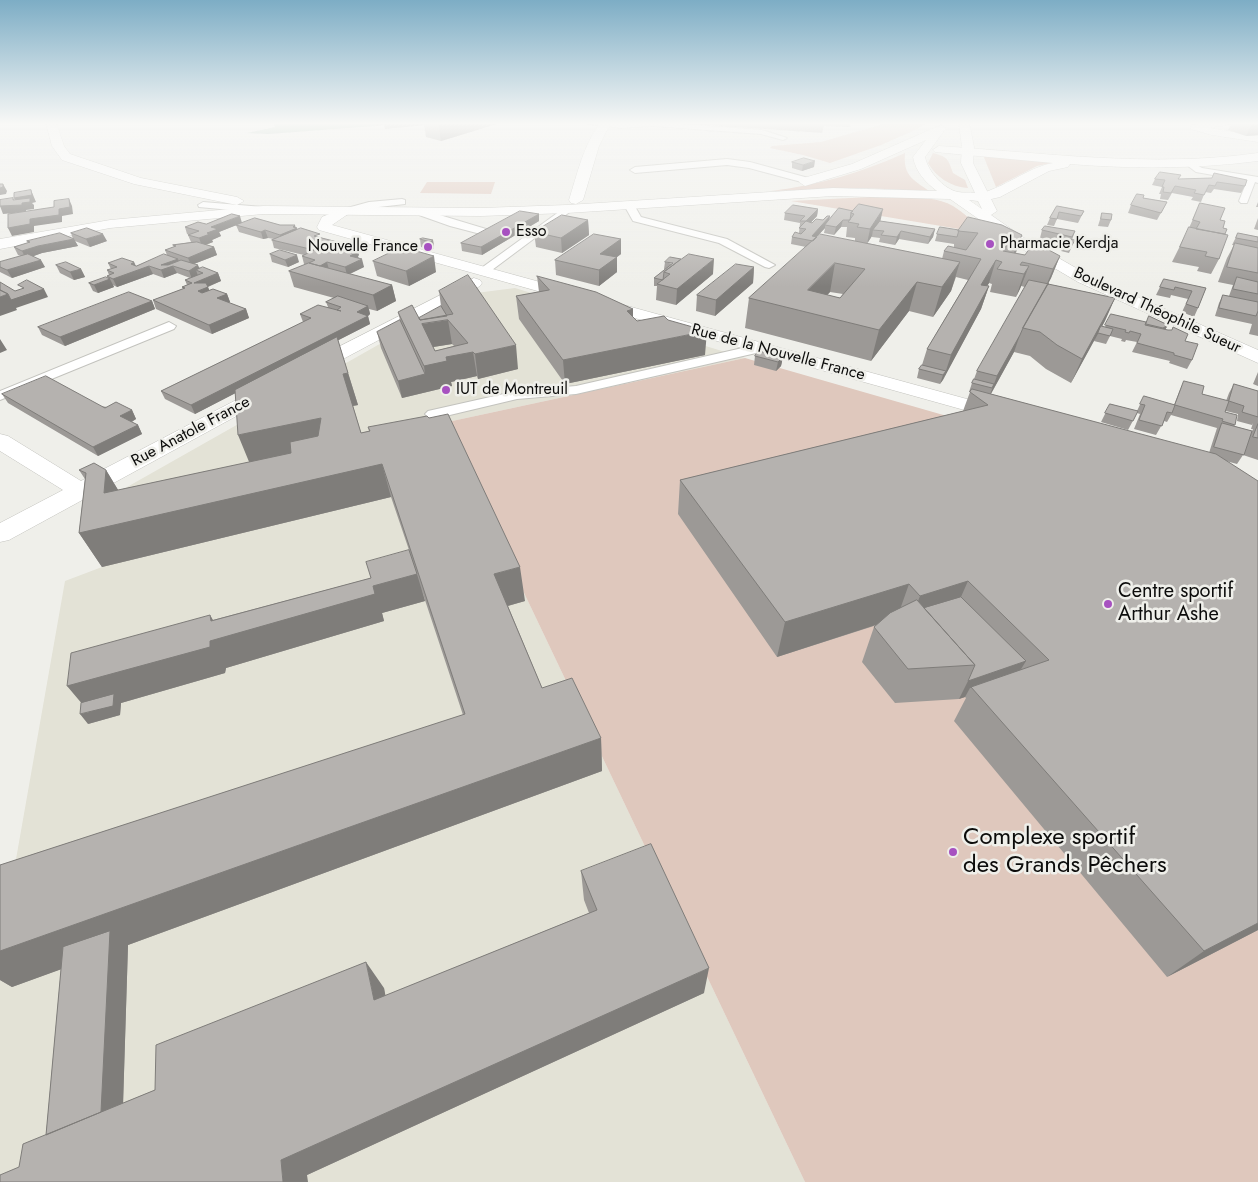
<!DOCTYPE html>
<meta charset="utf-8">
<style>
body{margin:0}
canvas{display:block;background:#efefea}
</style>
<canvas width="1258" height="1182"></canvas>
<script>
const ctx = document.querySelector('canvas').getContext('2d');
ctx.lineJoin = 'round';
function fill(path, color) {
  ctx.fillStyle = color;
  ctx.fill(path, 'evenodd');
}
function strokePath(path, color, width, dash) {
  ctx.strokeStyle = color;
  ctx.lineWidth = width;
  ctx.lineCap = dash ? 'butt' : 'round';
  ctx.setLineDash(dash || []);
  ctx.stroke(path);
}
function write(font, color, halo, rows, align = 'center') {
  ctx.font = font + ' Jost,sans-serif';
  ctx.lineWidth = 5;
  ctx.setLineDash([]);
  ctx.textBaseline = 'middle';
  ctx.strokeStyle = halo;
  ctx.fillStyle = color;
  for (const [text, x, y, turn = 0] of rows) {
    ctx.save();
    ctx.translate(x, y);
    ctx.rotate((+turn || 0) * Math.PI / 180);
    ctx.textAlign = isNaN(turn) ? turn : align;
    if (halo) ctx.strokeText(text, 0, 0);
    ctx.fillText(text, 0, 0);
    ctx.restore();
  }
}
fill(new Path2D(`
 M515,288L745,358L443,423L805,1182H0V950L65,581L102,567L90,508L468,294Z`), '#e3e2d6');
fill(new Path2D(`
 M890,122H928L917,129L881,145L830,163L803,155L770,148L772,146L821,142Z
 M905,153C903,175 912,179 929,191L863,188L771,191C820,185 860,173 905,153Z
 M933,153C948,157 948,159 953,173L965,180L968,188C951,187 936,177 928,163Z
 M983,155L1056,162L1037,166L996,187Z
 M427,182H495L491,194L420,193Z
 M870,197C893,198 933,194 953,206C963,212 972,221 981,228L965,230L791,201Z
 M745,358L1194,487L1258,519V1182H805L443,423Z`), '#dfc8bd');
fill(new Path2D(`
 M273,122H374L376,126L268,134L247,133L275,127Z`), '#7da291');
const service = new Path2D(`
 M584,122L621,124L654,122L762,130L787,138L783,140L761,134L653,126L621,128L588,124Z
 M727,159L750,162L812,179L814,181L809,184L749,168L727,165L635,173L630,170L635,167Z
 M1188,160L1202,168L1258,177V183L1255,182L1247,203H1241L1239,201L1247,181L1196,172L1184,163Z
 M402,199L405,200V204L370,208L344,215L339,212L340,210L369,202Z
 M203,202L263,207L268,210L263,213L199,207L198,205Z
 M629,202L633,203L641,217L727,239L775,265L769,268L765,267L719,243L633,221L624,205Z
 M567,206L571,207V211L488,273H480L478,271L480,269Z
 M423,210L496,232L497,234L492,237L450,226L419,215L418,213Z
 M169,322L176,326L174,329L0,400V391Z
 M760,344L767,348L765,351L576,394L517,399L433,419L428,417L425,414L428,411L517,391L576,386Z`);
const minor = new Path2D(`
 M46,122H56L64,146L70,154L141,178L237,197L244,201L237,205L134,184L62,160L52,146Z
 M601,122H611L599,146L583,200L576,204L571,203L569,200C577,175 584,143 601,122Z
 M1208,122H1232L1231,124L1210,128L1258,136V142L1212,135L1191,129L1190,127L1191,125Z
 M939,146C1047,153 1150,168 1258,153V161C1195,169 1133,169 1070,164L1068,167L1049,171L1000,197L983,201L976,197L978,194C1005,188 1026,168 1053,163L935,152L933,150Z
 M344,208L349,209L351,212L332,225L1007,410L1011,414L1007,418L1000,420L993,418L319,230L317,227L322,217Z
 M474,278L480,280L482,283L480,286L315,374L308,376L301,374L298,370L301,366Z
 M268,385L275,387L278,391L275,395L9,540L0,542V523L63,490L0,451V434L8,436L81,481L261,387Z`);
const secondary = new Path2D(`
 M959,122H969L974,147L973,163L997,211L991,215L1027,240L1090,276L1258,350V363L1078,282L1017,246L950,199L833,196L567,213L481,216L263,214L110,228L0,249V239L110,220L263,206L481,208L567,205L833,188L937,191C925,182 916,172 913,157L926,140L861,169L805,186L799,182L800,179L852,164L941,125L946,128L925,157C928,171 943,189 958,192C963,193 969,192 975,193L961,163L962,147ZM969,200L978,201L982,209Z`);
strokePath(service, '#c3c3be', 2);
strokePath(minor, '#c3c3be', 1);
strokePath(secondary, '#c3c3be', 1);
fill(service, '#fff');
fill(minor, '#fff');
fill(secondary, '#fff');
fill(new Path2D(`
 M374,122H503L441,141L426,137L424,125L385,129L384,125L376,126Z
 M666,122H825L822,133Z
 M825,122H851L850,127L824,126Z
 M1232,122H1258V135L1246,136L1228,130Z
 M792,162L814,167L802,171L792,168Z
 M1212,178L1245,186L1241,193L1214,189L1211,193L1205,192L1201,202L1191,200L1193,197L1172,193L1168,200L1160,199L1161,194H1159L1162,187L1152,185L1155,179H1178Z
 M1143,198L1167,202L1157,220L1128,213L1131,205Z
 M1258,201V207H1256L1258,202Z
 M1200,203L1223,228L1225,234L1219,259L1211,274L1197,271L1199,267L1172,262L1189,228Z
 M1057,206L1084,211L1078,223L1057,219L1054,226L1047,225L1050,218Z
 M839,208L880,221L935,229L933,237L928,244L899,239L895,245L879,242L880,238L872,237V236L867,243L942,259L944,251L954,247V244L935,241L937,234L959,230L1022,235L1016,253L1025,255L1060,256L1051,278L1048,284L1115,298L1102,326L1105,327L1111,314L1146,323L1149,316L1168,325L1165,330L1185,341L1192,360L1187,369L1169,363L1170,361L1132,352L1137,342L1126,340L1125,342L1121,341L1122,339L1110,336L1106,344L1094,341L1095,338L1071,383L1046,369L1030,356L1014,352L991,394L1209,453L1217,428L1171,415L1167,422L1164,421L1156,435L1134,429L1140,414L1137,413L1128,430L1101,422L1110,404L1137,411L1144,396L1174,405L1180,390L1184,381L1202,394L1226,401L1229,393L1234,384L1258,391V460L1243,455L1237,464L1226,461L1258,930L1167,977L954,721L966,698L965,697L959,699L895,703L862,662L874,627L877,625L777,657L678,514L680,480L963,411L970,392H969L972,383L974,379L977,371L1025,287L1021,286L1016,297L990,292L992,284L989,283L987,286H989L981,309L940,384L917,378L919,369L922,365L927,349L968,280L956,277L951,291L933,317L909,311L871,361L745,328L749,298L806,247L791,244L792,237L799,233L800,223L784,220L785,213L818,209L817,216L811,222L812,223L823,220L830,216L829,220ZM841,227H847L846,237L855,238V241L816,237L825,228L824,233L834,235ZM830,292L843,294L840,298L827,295ZM1226,411L1238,414L1237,421L1252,425L1253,423L1251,429H1253L1252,431L1234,426L1235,425L1225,412Z
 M1102,213L1111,220L1108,227L1098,226Z
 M539,214V221L482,255L462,251L461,243Z
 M1258,218V230L1254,229Z
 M588,220L589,235L562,253L536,247L534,232Z
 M242,223L280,225L295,228L297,230L321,238L359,255L358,256V258L364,267L350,274L392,285L396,301L377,311L369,309L370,314L368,316L370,324L338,340L358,405L353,406L361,433L369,431L368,427L525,601L508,606L542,688L601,738L602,771L128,945L123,1103L155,1090L384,988L385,996L589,913L584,900L581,871L704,993L307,1175L19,1167L46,1135L61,969L12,987L0,980V865L463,715L421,588L425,601L382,613L384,621L226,668L225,673L121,703L120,715L88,724L210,615L213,620L371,578L409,550L391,497L102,567L79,533L85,479L79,470H106L118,490L250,462L235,393L195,414L165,399L161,391L303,322L300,314L328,307L326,302L334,298L294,287L289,271L306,264H304L302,256L304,255L274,248L272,240L274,239L268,238L263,239L239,232L236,225L219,232L221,236L212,240L213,242L206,245L214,247L217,255L194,264L200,268L218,273L221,281L208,287L209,290L227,294L230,302L229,303L246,309L249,318L212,334L156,309L153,300L183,289L182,287L187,285L185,280L190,278L177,273L164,278L153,274L117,287L113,285L114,287L98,293L93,291L89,283L108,278L107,276L109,275L107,270L111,269L108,263L134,262L136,266L167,255L165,250L174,247L173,245L191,242L188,235H189L187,234L185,227L206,224Z
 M1042,230L1075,231L1072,240H1075L1069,253L1061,251L1064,243L1040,238Z
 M71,233L107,241L90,247L75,241L78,246L42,253L33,256L45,267L12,278L0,272V262L21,256L18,255L14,247L28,243L27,241L73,239Z
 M1238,233L1258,237V336L1249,334L1252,324L1215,316L1219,303L1223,295L1229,296L1233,285L1218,282L1227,258L1234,245H1232Z
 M420,239L433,240L434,248L431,250L421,247Z
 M621,239V254L617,257V272L599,286L556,275L555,260Z
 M270,254L299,262L288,267L272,262Z
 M373,261L436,272L409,286L377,276Z
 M665,262L713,274L676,305L656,300L657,286H654V278L665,269H664Z
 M56,265L81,269L85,277L74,280L60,273Z
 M754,267L753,283L715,316L696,311L697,295Z
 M537,276L633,309V317L637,321L705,355L565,384L519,319L516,296L539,292Z
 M1164,279L1206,288L1198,308L1194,317L1182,312L1188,299L1171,295L1170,298L1156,295Z
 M439,291L518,369L478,379L477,376L451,382L452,386L402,398L381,348L377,332L400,320L398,312L419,318L441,306ZM452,344L454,346L435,351L433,347Z
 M152,301L155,309L65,346L42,335L38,327Z
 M755,356L783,357L781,366L776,371L754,365Z
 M1258,372V386L1253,384Z
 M2,394L132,410L136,419L132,422L138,425L142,434L98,456L8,403Z`), '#9c9996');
fill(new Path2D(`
 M375,122H383L384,125L376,126Z
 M384,122H423L424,125L385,129Z
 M438,122H503L441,141Z
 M1253,122H1258V135L1246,136Z
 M815,161L814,167L802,171L803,165Z
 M3,184L7,191L6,194L0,195V188Z
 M31,190L36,202L32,203L34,205V209L26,210V212L3,214L0,206L13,200V198L17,205H18L14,198Z
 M69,199L72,206L73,214L62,216V222L34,226V232L12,236L8,228L30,219L59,209Z
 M818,209L817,216L805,229L806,221Z
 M883,209L880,223L873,230L872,236L867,244L870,229Z
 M539,214V221L482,255L481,247Z
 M240,216L242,223L219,232L221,236L212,240L213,242L202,246L199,238L207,233L211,227Z
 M830,216L828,223L825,225V228L813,241L812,236Z
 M588,220L589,235L562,253L561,238Z
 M843,220L841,227L834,235L836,227Z
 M295,225L296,229L297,228L299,235L282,242L280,235Z
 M935,229L933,237L928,244L930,237Z
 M265,230L268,238L263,239L261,232Z
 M901,231L899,239L895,245L897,237Z
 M103,234L107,241L90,247L86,239Z
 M1022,235L1014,257L1009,266L1017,244Z
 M74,239L78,246L42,253L26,259L22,251L38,246Z
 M621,239V254L617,257V272L599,286V270L600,254Z
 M433,240L434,248L431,250L430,242Z
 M214,247L217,255L191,265L188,258Z
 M357,247L359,255L358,256L359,259L350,256L352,250Z
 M297,255L299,262L288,267L285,260Z
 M434,256L436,272L409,286L406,271Z
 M1060,256L1051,278L1044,291L1053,269Z
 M178,259L181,266H173L177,273L164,278L161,270V265Z
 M362,259L364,267L347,275L345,267Z
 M714,259L713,274L676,305L677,289Z
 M41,260L45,267L12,278L7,270Z
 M996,260L989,283L974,308L981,285Z
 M134,262L137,270L149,266L153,274L117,287L113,279L131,264Z
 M327,262L329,270L309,271Z
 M960,262L951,291L933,317L942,287Z
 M835,263L830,292L810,313L808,290Z
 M198,265L201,272L196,270L198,276L192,279L189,271Z
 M1029,266L1020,289L1016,297L1024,274Z
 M754,267L753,283L715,316L716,300Z
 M81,269L85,277L74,280L70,272Z
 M218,273L221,281L197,291L194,283Z
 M110,279L114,287L98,293L94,285Z
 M917,282L909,311L871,361L879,330Z
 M392,285L396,301L377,311L373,295Z
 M989,286L981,309L943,380L951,355Z
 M208,287L211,295L201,299L198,291Z
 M44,289L48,297L16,308L17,310L0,316V297L8,294Z
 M227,294L230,302L220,306L217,298Z
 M1115,298L1105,321L1071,383L1082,359Z
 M152,301L155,309L65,346L60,337Z
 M368,306L370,314L368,316L370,324L195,414L191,405Z
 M246,309L249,318L212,334L209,325Z
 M633,309V333L627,311Z
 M448,320L452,344L427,348L422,324Z
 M1168,325L1163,333L1158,336L1163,328Z
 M707,331L705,355L565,384L563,360Z
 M1020,335L1014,352L989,397L997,376Z
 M0,339L7,350L0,353Z
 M516,345L518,369L478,379L475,354Z
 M473,352L477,376L451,382L452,386L402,398L398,381L425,374L424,366L446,357Z
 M783,357L781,366L776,371L778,362Z
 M946,371L943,380L940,384L943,375Z
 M348,373L358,405L352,406L343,374Z
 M132,410L136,419L125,425L120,416Z
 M321,418L332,451L252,469L238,435Z
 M138,425L142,434L98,456L93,447Z
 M382,464L391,497L102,567L79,533L104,493L106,470L126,503Z
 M520,567L525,601L500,608L494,574Z
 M417,574L425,601L382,613L384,621L226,668L225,673L121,703L120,715L88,724L80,714L89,712L67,686L211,621L210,615L222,637L373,586Z
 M968,581L953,615L912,617L920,596Z
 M909,584L897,618L777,657L785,622Z
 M1026,661L1015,679L970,688L965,697L959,699L968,681Z
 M601,738L602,771L128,945L122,1138L44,1152L109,952L12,987L0,980V951Z
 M1258,923V930L1167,977L1204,951Z
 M366,962L384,988L391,1024L374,1000Z
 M709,968L704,993L307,1175L308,1182H283L281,1160Z`), '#7f7d7a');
const building = new Path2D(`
 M804,158L815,161L803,165L792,162Z
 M1160,172L1181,175L1178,179L1212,178L1214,173L1247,180L1245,186L1217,182L1215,186L1209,185L1204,195L1194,193L1196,190L1175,186L1171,193L1163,192L1164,187H1162L1165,180L1155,179Z
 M0,184H3V187L0,188Z
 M31,190L32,195L14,198V193Z
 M1137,194L1144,195L1143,198L1167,202L1161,213L1131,205Z
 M13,198V200L30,198V202L22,203V205L0,206V200Z
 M69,199L70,207L59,209V215L30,219V224L8,228V214L54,207V201Z
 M1200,203L1225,208L1220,220L1225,221L1223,228L1227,229L1225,234L1196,229L1200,222L1193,220Z
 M859,204L883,209L870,229L857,227L859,224L848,222L854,214L851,213Z
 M793,205L818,209L806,221L812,223L816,219L823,220L827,216H830L812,236L817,237L813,241L792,237L795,232L801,234L806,229L799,228L806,221H800L805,216L785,213Z
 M1057,206L1084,211L1081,216L1059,212L1057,219L1050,218Z
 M839,208L853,211L851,213L850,220H843L836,227L825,225Z
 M520,211L539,214L481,247L461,243Z
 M1102,213L1112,214L1111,220L1101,219Z
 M232,214L240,216L211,227L218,229L207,233L210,234L199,238L188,235L199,231L185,227L198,222L206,224Z
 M562,215L588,220L561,238L534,232Z
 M968,217L1002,225L1022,235L1017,244L1008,243L1003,251L1025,255L1034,242L1060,256L1053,269L1022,262L1020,265L1029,266L1024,274L997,269L1002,262L996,260L981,285L989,286L951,355L927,349L981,259L944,251L948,246L966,250L978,233L958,231Z
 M255,218L280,225H295L293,227L297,228L280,235L265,230L261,232L236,225Z
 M880,221L935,229L930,237L901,231L897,237L881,235L884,231L873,230Z
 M1045,226L1075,231L1072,237L1042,230Z
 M940,227L959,230L957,237L937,234Z
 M1189,227L1228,235L1219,259L1205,256L1207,252L1180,247Z
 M87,228L103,234L86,239L71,233Z
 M301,228L320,234L314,236L357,247L352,250L357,252L350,256L362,259L345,267L327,262L320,266L309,263L315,260L302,256L314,250L272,240Z
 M60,233L74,239L38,246L22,251L14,247L30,242L27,241Z
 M1238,233L1258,237V242L1236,238Z
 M594,234L621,239L600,254L617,257L599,270L555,260Z
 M820,234L960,262L942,287L917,282L879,330L749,298ZM835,263L865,269L840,298L808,290Z
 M423,238L433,240L430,242L420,239Z
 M1066,239L1075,240L1072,245L1063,244Z
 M197,242L214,247L188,258L165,250L176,246L173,245Z
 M1235,243L1258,248V273L1227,267Z
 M402,247L434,256L406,271L373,261Z
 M280,250L297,255L285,260L270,254Z
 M28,254L41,260L7,270L0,267V262Z
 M164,254L178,259L161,265H168L181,260L198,265L189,271L173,266L161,270L149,266L113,279L107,276L114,273L107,270L117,267L108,263L122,258L134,262L131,264L136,266Z
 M689,254L714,259L677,289L657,284L670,274L664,272Z
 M670,257L681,259L664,272L663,280L654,278L673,263L665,262Z
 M66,262L81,269L70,272L56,265Z
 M309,263L392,285L373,295L289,271Z
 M736,264L754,267L716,300L697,295Z
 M203,267L218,273L194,283H206L208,287L198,291L202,293L213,289L227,294L217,298L246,309L209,325L153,300L185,288L182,287L192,283L185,280L203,273L196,270Z
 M468,275L516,345L475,354L473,352L446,357L447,361L424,366L398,312L412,305L420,320L453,314L439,291ZM448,320L468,343L435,351L422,324Z
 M537,276L596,292L633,309L627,311L637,321L664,316L668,320L707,331L563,360L516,296L549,290Z
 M106,277L110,279L94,285L89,283Z
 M1237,277L1258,282V294L1233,289Z
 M1164,279L1206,288L1198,308L1186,304L1192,291L1175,287L1174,290L1160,287Z
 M27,280L44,289L11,300L8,294L0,290V282L15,291L24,288L18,285Z
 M1029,280L1049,284H1048L1023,328L1020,335L997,376L977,371Z
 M1048,284L1115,298L1082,359L1057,345L1040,332L1023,328Z
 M0,290L8,294L0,297Z
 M129,292L152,301L60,337L38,327Z
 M1223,295L1258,302V311L1256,316L1219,308Z
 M338,296L368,306L357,312L368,316L191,405L161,391L311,318L300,314L318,305L341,311L337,310L341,307L326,302Z
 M441,306L447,316L420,320L419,318Z
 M1111,314L1146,322L1145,325L1168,330H1172L1173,327L1188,334L1185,341L1198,344L1192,360L1174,355V353L1137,343L1141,334L1130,331L1129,333L1125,332L1126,330L1105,325Z
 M1149,316L1168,325L1163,328L1146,324Z
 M400,320L425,374L398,381L377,332Z
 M1101,326L1113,329L1110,336L1098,333Z
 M337,337L348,373L343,374L361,433L370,431L368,427L427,416L429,418L448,414L520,567L494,574L542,688L572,678L601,738L0,951V865L465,714L382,464L79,533L86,473L79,470L94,463L106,470L104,493L291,453L290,442L318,436L321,418L238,435L235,390Z
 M759,351L783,357L778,362L755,356Z
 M922,365L946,371L943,375L919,369Z
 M46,376L105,408L116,402L132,410L120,416L138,425L93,447L2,394Z
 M974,379L994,384L992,388L972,383Z
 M1184,381L1204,386L1202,394L1229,401L1225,412L1237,415L1235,425L1222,421L1223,419L1175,405Z
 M1234,384L1258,391V417L1242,412L1244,406L1229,401Z
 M972,389L1216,454L1258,481V923L1204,951L971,687L1049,660L968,581L920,596L909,584L785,622L680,480L988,405L970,392Z
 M1144,396L1175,405L1172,413L1167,412L1162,426L1139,420L1145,405L1140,404Z
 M1110,404L1138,411L1133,421L1105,413Z
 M1222,423L1252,431L1244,455L1214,447Z
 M1258,424V438L1253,437Z
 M409,550L417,574L373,586L375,594L210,641V647L67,686L71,653L210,615L211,621L371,578L366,562Z
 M961,597L1026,661L968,681L975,665L924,608Z
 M917,600L975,665L908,669L874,627L890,613Z
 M114,694L113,706L80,714L81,703Z
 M651,844L709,968L281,1160L283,1182H0V1175L19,1167L23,1144L155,1090L156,1045L366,962L374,1000L597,910L581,871Z
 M110,931L101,1112L46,1135L63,947Z`);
fill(building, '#b5b2af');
strokePath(building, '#7f7d7a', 1);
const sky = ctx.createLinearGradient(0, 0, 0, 287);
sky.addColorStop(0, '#7dadc5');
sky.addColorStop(0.43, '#f8f8f6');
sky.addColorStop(1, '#f8f8f600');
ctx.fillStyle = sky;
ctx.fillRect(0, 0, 1258, 287);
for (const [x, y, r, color] of [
 [506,232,5,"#a751c0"],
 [990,244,5,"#a751c0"],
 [428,247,5,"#a751c0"],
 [446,390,5,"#a751c0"],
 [1108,604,5,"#a751c0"],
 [953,852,5,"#a751c0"]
]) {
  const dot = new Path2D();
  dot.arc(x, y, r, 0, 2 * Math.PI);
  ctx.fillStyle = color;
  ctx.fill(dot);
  strokePath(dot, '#efefea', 2);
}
write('16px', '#0c0c0b', '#efefea', [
 ["Esso",516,232],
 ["Pharmacie Kerdja",1000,244],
 ["Nouvelle France",418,247,"right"],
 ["IUT de Montreuil",456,390]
], 'left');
write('16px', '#0c0c0b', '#efefea', [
 ["Boulevard Théophile Sueur",1157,311,25],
 ["Rue de la Nouvelle France",778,353,15],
 ["Rue Anatole France",191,432,-28]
]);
write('20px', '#0c0c0b', '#efefea', [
 ["Centre sportif",1118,592],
 ["Arthur Ashe",1118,615]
], 'left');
write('24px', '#0c0c0b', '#efefea', [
 ["Complexe sportif",963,838],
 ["des Grands Pêchers",963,866]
], 'left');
</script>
